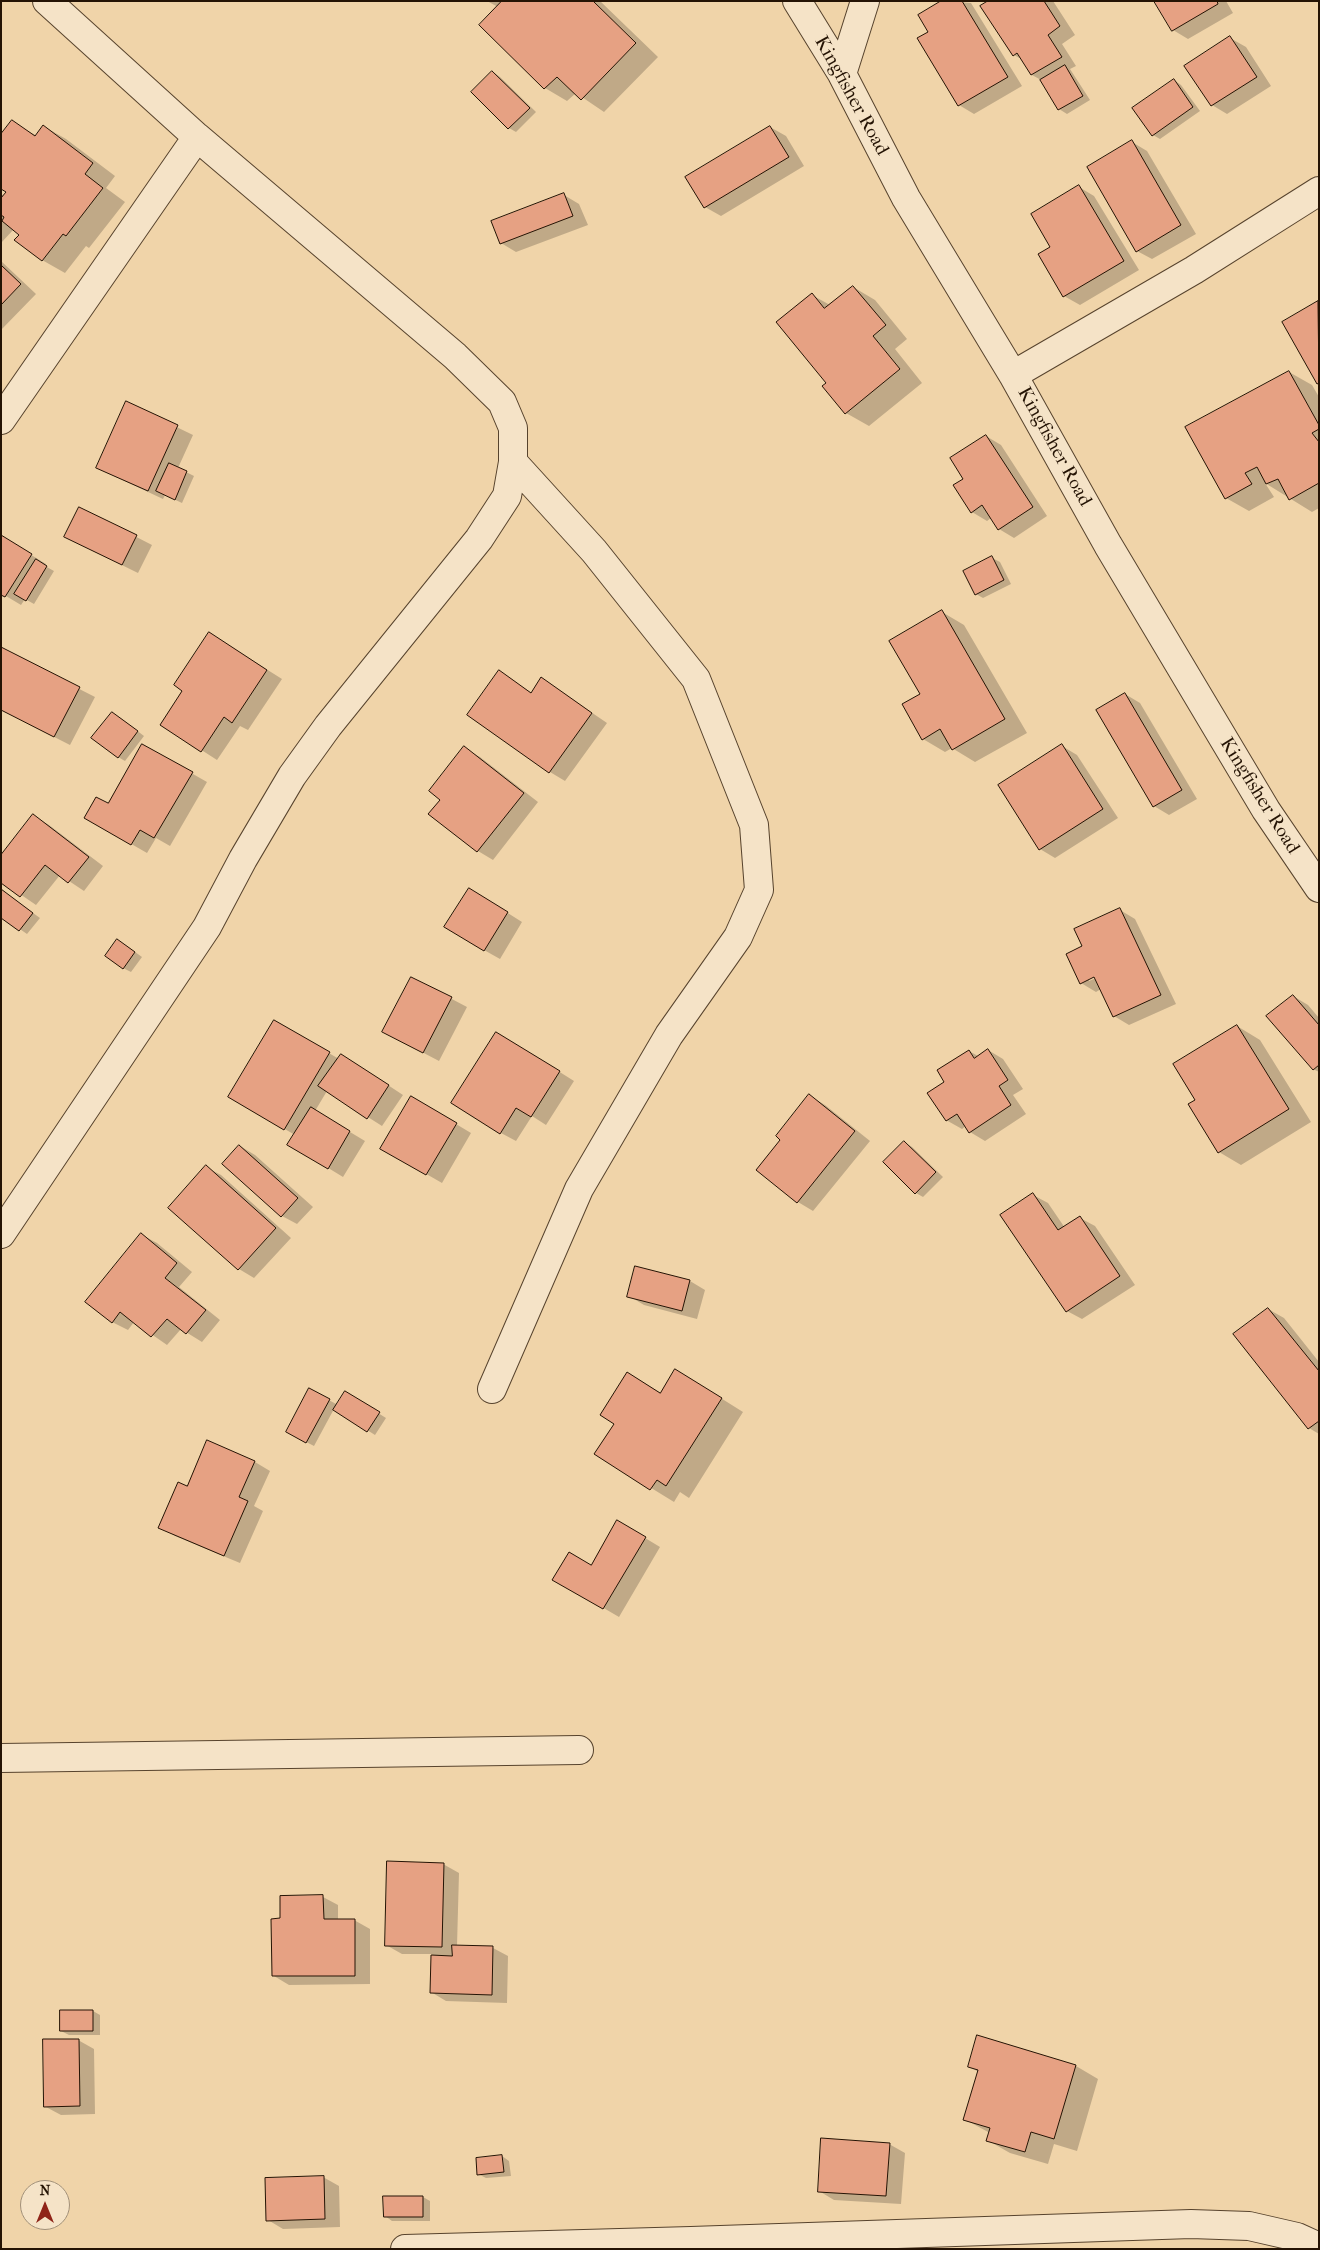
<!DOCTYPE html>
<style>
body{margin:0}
#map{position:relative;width:1320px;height:2250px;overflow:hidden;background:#f0d4a9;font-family:"IM FELL French Canon",serif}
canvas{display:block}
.frame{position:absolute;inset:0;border:2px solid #241304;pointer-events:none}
.north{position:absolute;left:20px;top:2180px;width:50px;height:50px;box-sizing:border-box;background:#f5e3c7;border:1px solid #a19079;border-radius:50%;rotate:0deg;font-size:14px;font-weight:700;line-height:20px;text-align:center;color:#241304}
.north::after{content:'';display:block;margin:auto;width:18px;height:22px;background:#8f2418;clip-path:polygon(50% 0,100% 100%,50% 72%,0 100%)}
</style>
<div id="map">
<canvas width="1320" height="2250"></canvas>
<div class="frame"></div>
<div class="north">N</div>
</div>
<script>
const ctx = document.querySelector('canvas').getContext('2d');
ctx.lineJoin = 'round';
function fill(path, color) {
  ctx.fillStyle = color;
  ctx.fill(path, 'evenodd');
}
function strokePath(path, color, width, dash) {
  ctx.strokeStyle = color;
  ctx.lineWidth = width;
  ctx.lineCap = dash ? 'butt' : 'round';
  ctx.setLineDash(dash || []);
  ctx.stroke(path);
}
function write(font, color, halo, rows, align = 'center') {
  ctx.font = font + ' "IM FELL French Canon",serif';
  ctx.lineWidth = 4.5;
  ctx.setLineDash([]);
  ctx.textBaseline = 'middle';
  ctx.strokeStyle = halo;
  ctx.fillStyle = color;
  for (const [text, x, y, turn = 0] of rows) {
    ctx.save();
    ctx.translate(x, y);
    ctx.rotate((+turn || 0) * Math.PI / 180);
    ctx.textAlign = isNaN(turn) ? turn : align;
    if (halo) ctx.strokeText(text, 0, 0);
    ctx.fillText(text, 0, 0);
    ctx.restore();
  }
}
fill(new Path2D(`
 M487,1H600L658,57L604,112L576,93L567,101L545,88L498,7Z
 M944,1L971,3L1022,86L974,114L959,105L930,32Z
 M991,1H1053L1075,35L1062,44L1076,66L1070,69L1090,100L1067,114L1059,109L1041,80L1032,75L1023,60L1014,55Z
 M1155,1H1226L1233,13L1188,39L1173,30Z
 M1230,38L1246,47L1271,86L1227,114L1212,105Z
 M493,72L500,77L536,112L516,132L509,128L472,92Z
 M1174,80L1181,85L1200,111L1160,139L1153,135Z
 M12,122L37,136L43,126L66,139L115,176L106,188L125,202L89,248L86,246L65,273L42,260L14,229L1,243V194L4,196L7,192Z
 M770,127L786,136L804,166L721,216L705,207L687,177Z
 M1132,142L1147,151L1196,234L1152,259L1137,251Z
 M1079,187L1094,196L1139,270L1080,305L1064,296L1040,255L1052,247Z
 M564,195L579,204L588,225L516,252L501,243Z
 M1,261L36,294L1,330Z
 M853,287L875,300L907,339L895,349L922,383L869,426L846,413L828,383L812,295L830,305Z
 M1318,302H1319V384L1283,322Z
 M1289,372L1312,385L1319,397V508L1312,512L1265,483L1274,497L1249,511L1226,498Z
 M127,403L193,435L178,468L194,476L182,503L165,495L163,499L97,468Z
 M986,436L1001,445L1047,516L1014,538L999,529L991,518L987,521L972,512L965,479Z
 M80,508L152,545L138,573L81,545Z
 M15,545L46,564L45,566L54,571L34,604L25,599L21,605L1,593Z
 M992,558L1000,562L1011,584L983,598L976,594Z
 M942,612L964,625L1027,733L975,762L952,748L945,752L923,739L922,694Z
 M209,633L282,679L248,730L240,726L217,760L161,724L184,691Z
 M1,649L95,697L70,745L1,710Z
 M499,672L532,693L541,678L607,723L565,781L550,772Z
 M1125,694L1140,703L1197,799L1169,815L1154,806Z
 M119,717L144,736L125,761L118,757Z
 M142,745L207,782L170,846L156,838L147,853L86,818L108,805Z
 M1062,746L1077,755L1118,818L1055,858L1040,849Z
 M464,748L480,757L538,802L493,860L478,851L430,814L441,800Z
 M34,816L49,825L103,866L84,891L60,875L36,905L1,881Z
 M1,890L40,918L27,934L1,916Z
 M484,898L522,922L500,959L484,950Z
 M1120,910L1135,919L1176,1004L1129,1025L1114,1016L1101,989L1096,992L1081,983L1084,947ZM1100,974L1101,976L1089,981V978Z
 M124,944L142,957L131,972L123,968Z
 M412,978L467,1007L439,1061L399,1040Z
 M1293,996L1308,1005L1319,1018V1072L1313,1069Z
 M274,1021L339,1059L356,1064L403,1095L382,1126L327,1091L315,1111L365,1141L343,1177L289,1144L295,1135L230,1097Z
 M1237,1026L1260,1040L1311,1122L1241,1165L1219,1152L1197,1100Z
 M512,1042L574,1081L546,1125L532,1116L516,1141L501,1133Z
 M988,1050L1003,1059L1023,1089L1013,1095L1026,1114L985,1141L970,1132L966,1126L962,1129L946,1120V1082L969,1051L978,1056Z
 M810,1096L825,1105L870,1141L813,1211L798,1202L758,1170L781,1140Z
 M411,1097L471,1133L442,1183L381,1148Z
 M904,1142L912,1147L943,1177L923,1197L916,1193Z
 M240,1146L255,1155L313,1207L297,1224L282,1216Z
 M206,1167L221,1175L291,1238L254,1278L239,1269L169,1207Z
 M1033,1195L1048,1203L1065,1228L1080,1218L1095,1226L1135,1285L1082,1319L1067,1311Z
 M142,1235L157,1243L192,1272L179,1287L220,1320L202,1342L181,1329L167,1345L134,1322L128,1330L112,1322Z
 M690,1281L705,1290L697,1319L644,1305L629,1296Z
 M1268,1309L1284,1318L1319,1362V1434L1309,1428Z
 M676,1370L743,1412L689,1498L680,1492L674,1502L596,1454L615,1424L628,1373L661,1393Z
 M310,1390L338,1405L346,1393L386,1418L375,1435L334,1409L314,1446L287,1432Z
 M208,1442L255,1462L270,1471L254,1506L263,1511L240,1563L175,1536L160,1527L188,1487Z
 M617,1521L660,1547L619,1617L554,1579L591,1566Z
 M443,1864L459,1873L457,1946L493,1948L508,1956L507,2003L446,2001L431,1992L432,1954H402L386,1945Z
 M323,1897L338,1905V1920H354L370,1929V1984L289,1985L274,1976L281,1919Z
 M93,2011L100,2015V2035H69L61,2031Z
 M78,2040L94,2049L95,2114L61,2115L46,2107Z
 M1076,2066L1098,2079L1077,2151L1054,2144L1048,2164L1010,2153L987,2140L990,2133L964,2119L979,2072L969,2067Z
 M889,2144L905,2153L901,2204L834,2200L819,2191Z
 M502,2156L509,2161L511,2176L486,2178L478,2174Z
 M323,2177L339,2186L340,2227L283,2229L268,2220Z
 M423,2197L430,2201V2221H392L385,2216Z`), '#0003');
const building = new Path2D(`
 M502,1H593L636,43L581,100L557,77L544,89L479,25Z
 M941,1H962L1008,77L958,106L917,38L928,32L918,15Z
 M988,1H1044L1060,26L1048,35L1062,57L1031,75L1017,53L1013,56L980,6Z
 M1154,1H1217L1218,4L1172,31Z
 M1230,36L1257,77L1211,106L1184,66Z
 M1065,65L1083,96L1058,110L1040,80Z
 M492,71L530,108L508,129L471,92Z
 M1174,79L1193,107L1152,136L1132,108Z
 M12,120L35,136L43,125L93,163L85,174L103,188L66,236L63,234L42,261L14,240L19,235L2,221L4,217L1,215V198L6,192L1,189V134Z
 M770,126L789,157L704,208L685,177Z
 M1132,140L1181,225L1136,252L1087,167Z
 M1079,185L1124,261L1063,297L1038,254L1050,247L1031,214Z
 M564,193L573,216L500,244L491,221Z
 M1,265L21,284L1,305Z
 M853,286L886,325L873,336L900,369L845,414L822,386L826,383L776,322L812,293L824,308Z
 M1318,301L1319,383L1317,384L1282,322Z
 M1289,371L1319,425V429L1312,433L1319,442V483L1289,500L1278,479L1266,484L1257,467L1245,473L1252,484L1225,499L1185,427Z
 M126,401L178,425L148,491L96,468Z
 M986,435L1033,507L998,530L982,505L971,513L953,485L963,479L950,458Z
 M169,463L187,471L175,500L156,491Z
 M79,507L137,535L122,565L64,537Z
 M1,535L32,554L5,597L1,595Z
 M992,556L1004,580L975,595L963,571Z
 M36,559L47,566L26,601L14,594Z
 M942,610L1005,719L952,750L940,729L922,740L902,704L920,694L889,641Z
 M209,632L267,670L232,723L224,717L201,752L160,725L182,691L174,685Z
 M1,647L80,687L54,737L1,710Z
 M499,670L531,693L541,677L592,713L549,773L467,715Z
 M1125,693L1182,790L1153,807L1096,710Z
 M112,712L138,731L118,758L91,738Z
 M142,744L193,772L154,838L140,830L131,845L84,818L96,797L108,803Z
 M1062,744L1103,809L1039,850L998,785Z
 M464,746L524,793L477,852L428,814L440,800L429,791Z
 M33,814L89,857L68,883L45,865L20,897L1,883V855Z
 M469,888L508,912L484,951L444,927Z
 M1,889L33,913L19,931L1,918Z
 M1120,908L1161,995L1113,1017L1094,977L1080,984L1066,954L1082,946L1074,929Z
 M117,939L135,952L123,969L105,956Z
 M411,977L452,997L423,1053L382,1032Z
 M1293,995L1319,1025V1065L1313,1070L1266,1016Z
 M274,1020L330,1052L284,1130L228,1097Z
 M1237,1025L1289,1109L1218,1153L1188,1104L1195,1100L1173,1064Z
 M496,1032L560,1071L531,1117L516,1108L500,1134L451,1103Z
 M988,1049L1008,1080L999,1086L1011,1105L969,1133L957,1114L946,1121L927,1093L944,1082L937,1070L969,1050L974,1058Z
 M341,1054L389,1085L367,1119L318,1086Z
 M809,1094L855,1131L797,1203L756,1170L780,1140L776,1136Z
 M411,1096L457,1123L426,1175L380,1149Z
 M311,1107L350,1131L328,1169L287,1145Z
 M904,1141L936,1172L915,1194L883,1162Z
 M239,1145L298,1198L281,1217L222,1164Z
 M206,1165L276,1228L238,1270L168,1208Z
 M1033,1193L1058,1230L1080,1216L1120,1276L1066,1312L1000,1215Z
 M141,1233L177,1263L165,1278L206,1310L186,1334L167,1319L151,1337L120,1312L112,1323L85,1302Z
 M635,1266L690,1280L682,1311L627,1297Z
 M1268,1308L1319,1371V1421L1308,1429L1233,1334Z
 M675,1369L722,1398L666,1486L657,1480L650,1490L594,1454L614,1424L600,1415L627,1372L660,1393Z
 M309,1388L330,1399L306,1443L286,1432Z
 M345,1391L380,1412L367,1432L333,1410Z
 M207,1440L255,1461L239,1497L248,1501L224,1556L158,1528L178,1482L187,1486Z
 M617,1520L646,1537L603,1609L552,1580L569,1552L591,1565Z
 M387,1861L444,1863L442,1947L385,1946Z
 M323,1895L324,1919H355V1976H272L271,1919L280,1918V1896Z
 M452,1945L493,1946L492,1995L430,1993L431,1955L452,1956Z
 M60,2010H93V2031H60Z
 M977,2035L1076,2065L1054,2139L1031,2132L1025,2152L986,2141L990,2128L963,2120L978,2070L968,2067Z
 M43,2039H79L80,2106L44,2107Z
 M821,2138L890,2143L886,2196L818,2192Z
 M502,2155L504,2172L477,2175L476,2158Z
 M324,2176L325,2219L266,2221L265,2178Z
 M383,2196H423V2217H384Z`);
fill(building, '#e6a183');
strokePath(building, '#241304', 1);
const street = new Path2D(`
 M797,1L842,74L906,198L1013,375L1108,545L1266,810L1319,888
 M842,74L865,1
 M1013,375L1194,270L1319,191
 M1,420L197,137L47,1
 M1,1234L207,927L243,859L292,776L328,726L479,539L507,496L513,462V428L502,402L455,356L197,137
 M492,1389L579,1189L669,1035L738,937L759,890L754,825L696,679L594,551L513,462
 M1,1758L579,1750
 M405,2249L691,2241L1191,2224L1249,2226L1297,2237L1319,2247`);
strokePath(street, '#57432d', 30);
strokePath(street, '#f5e3c7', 28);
write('19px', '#241304', '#f5e3c7', [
 ["Kingfisher Road",851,96,61],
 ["Kingfisher Road",1054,447,61],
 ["Kingfisher Road",1259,796,58]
]);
</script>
